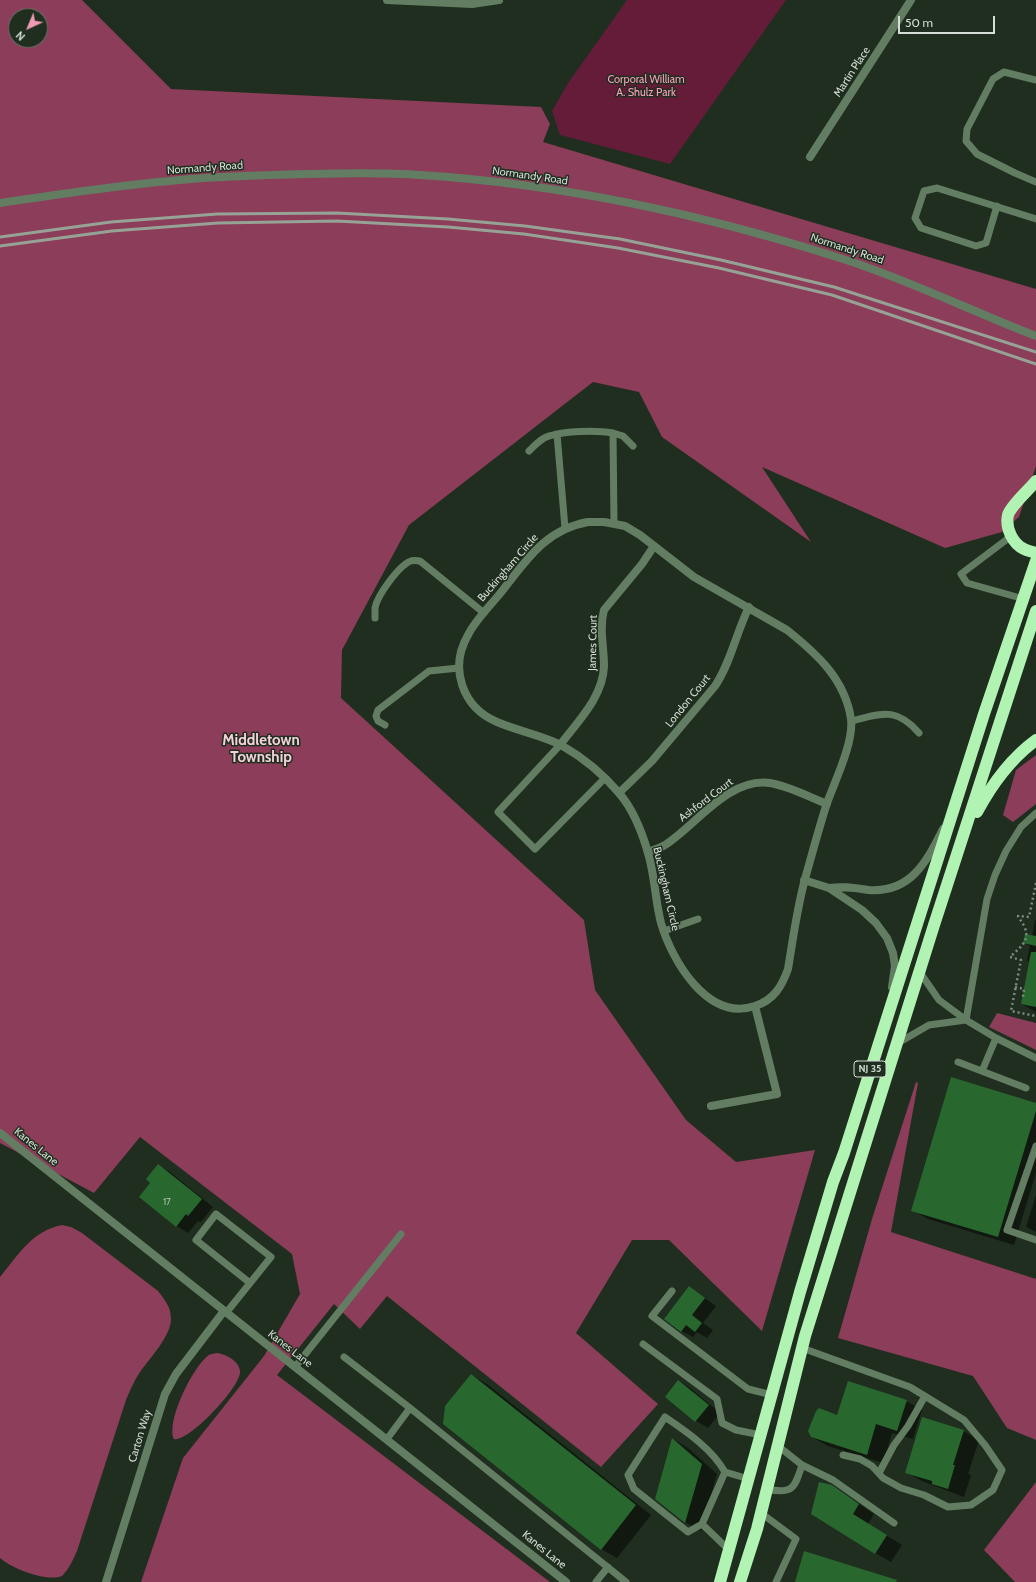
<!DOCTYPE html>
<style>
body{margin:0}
#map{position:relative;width:1036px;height:1582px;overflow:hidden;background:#1f2e1f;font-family:Cabin,sans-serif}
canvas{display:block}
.north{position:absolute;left:8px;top:8px;width:40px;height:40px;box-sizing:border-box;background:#1f2e1f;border:1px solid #687468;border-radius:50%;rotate:224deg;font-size:11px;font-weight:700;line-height:16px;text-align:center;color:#d5ded5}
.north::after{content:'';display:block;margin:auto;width:14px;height:18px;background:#f09ab5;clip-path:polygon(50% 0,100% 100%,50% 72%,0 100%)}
.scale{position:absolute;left:898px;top:16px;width:97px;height:18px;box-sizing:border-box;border:2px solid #d5ded5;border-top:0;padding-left:5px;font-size:12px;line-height:14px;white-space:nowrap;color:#d5ded5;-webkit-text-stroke:3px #1f2e1f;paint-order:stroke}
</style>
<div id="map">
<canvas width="1036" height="1582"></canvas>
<div class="north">N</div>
<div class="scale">50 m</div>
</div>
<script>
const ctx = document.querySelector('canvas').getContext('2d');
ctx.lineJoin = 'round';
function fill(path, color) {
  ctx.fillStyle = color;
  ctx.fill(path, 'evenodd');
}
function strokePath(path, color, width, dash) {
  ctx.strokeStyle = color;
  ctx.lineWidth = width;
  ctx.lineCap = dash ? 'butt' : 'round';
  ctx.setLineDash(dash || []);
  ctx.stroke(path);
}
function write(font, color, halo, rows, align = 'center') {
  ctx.font = font + ' Cabin,sans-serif';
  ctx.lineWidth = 3;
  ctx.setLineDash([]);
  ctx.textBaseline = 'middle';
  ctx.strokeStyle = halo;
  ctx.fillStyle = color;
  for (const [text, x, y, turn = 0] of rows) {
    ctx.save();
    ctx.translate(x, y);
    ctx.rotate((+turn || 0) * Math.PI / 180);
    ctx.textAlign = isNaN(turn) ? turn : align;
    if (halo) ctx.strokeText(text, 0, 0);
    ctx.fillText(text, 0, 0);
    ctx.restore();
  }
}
fill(new Path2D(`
 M627,0H786L670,164L560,135L552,111L568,83Z`), '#641c38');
fill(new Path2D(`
 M0,0H82L171,89L541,107L550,124L543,142L1036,289V466L1019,517L1002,532L945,548L762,467L811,542L662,437L639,392L593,382L409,525L342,650L341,698L584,920L595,990L686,1120L736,1162L815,1150L762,1331L669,1240H632L576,1333L658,1404L601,1467L387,1296L360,1329L334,1304L277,1375L550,1582H141L183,1458L264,1356L300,1294L292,1254L140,1137L94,1193L0,1143ZM16,16H40V40H16Z
 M1036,755V804L1013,822L1003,815L1016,770Z
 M997,1013L1036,1023V1050L989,1027Z
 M916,1082L918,1083L891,1232L1036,1279V1440L1007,1428L973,1376L838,1338L872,1219Z
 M1036,1482V1582H1015L984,1550Z`), '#8b3d59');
fill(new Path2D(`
 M62,1225L71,1227L82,1233L158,1291C165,1300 171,1307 171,1319C171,1336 150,1358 140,1372C134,1381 130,1390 126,1400L77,1551C73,1560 69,1569 62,1576C46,1582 13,1569 0,1558V1277C19,1254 32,1231 62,1225Z
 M218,1353C227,1355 239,1361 240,1371C242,1386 188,1443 174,1439C166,1421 193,1366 209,1355C211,1354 215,1353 218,1353Z`), '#8c3e5a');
fill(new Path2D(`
 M1035,920H1036V1012L1022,1004L1030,962L1027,960L1030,946L1024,943L1032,936Z
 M1036,1104V1173L1014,1245L928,1219L912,1210Z
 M158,1166L170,1172L213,1207L201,1222L198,1221L188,1233L177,1226L140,1197L152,1183Z
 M1036,1195V1232L1026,1227Z
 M689,1287L716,1306L703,1323L713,1330L707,1338L697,1332L693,1337L681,1331Z
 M471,1375L487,1384L651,1515L617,1558L601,1549Z
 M679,1381L690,1388L720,1413L708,1428L696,1421L666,1397Z
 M906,1401L922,1410L913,1439L892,1433L883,1463L828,1446L812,1437L838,1416Z
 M963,1431L979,1440L968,1474L971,1475L964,1497L922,1481L906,1472Z
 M673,1439L688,1448L717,1474L701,1531L685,1522L656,1499Z
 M832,1486L874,1514L868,1524L902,1545L891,1562L875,1553Z`), '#0007');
fill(new Path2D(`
 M1025,934L1036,936V946L1023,943Z
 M1031,952H1036V1007L1021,1004Z
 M951,1077L1036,1103V1111L998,1237L911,1211Z
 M158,1164L202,1199L188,1216L186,1214L176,1227L139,1197L150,1183L146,1179Z
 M689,1286L705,1298L692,1315L702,1323L695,1332L686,1325L681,1332L664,1319Z
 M471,1374L636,1505L601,1550L443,1424L445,1406Z
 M678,1380L709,1405L695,1422L665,1397Z
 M848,1381L907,1400L897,1431L876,1424L867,1455L811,1437L808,1431L816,1411L819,1408L837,1415Z
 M922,1417L964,1430L953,1465H955L948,1489L932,1484V1481L905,1473Z
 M672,1438L702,1464L685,1523L655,1499Z
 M819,1482L832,1485L859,1504L853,1514L887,1535L875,1554L811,1514Z
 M804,1551L897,1580L896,1582H795Z`), '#28682f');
strokePath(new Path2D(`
 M1036,883L1029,917L1018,916C1020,920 1023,923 1025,928C1030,942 1019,948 1010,957L1021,960L1011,1011L1036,1016
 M1015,987L1024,989L1023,997`), '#7e8a7e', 2.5, [2, 3]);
strokePath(new Path2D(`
 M1036,80L1004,72L993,79L967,129L966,141L977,154L1015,173L1036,182
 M997,206L986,243L976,246L921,228L915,218L924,191L937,188L1036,219
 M613,433L623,436L633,446
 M557,434L565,528
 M529,451C534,446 541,438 549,436C565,431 596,430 613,433L614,523
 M1010,535L1006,540L961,574L967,583L1024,599
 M375,618C375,615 375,611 375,608C377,596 399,565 411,561C413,560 418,561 420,561L484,613
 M851,721C881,714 896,706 919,733
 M385,725L378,721L376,716L378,710L429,671L459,668
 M560,745L498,812L535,849L604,779
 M664,931L698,919
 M919,971L939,1000L966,1020L996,1038L1036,1058
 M966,1020L987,899L995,875L1006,851L1021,827L1036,813
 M898,1043L929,1025L966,1020
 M958,1062L1026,1088
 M982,1071L996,1038
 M1036,1146L1007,1230L1036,1240
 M672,1291L652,1316L748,1389L772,1395
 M226,1313L271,1257L216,1214L196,1240L250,1283
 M643,1344L717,1399L722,1423L736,1430L761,1435
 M802,1348L910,1387L964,1420L985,1445L1002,1470L993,1490L971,1505L948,1507L924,1495L901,1488L883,1478L872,1466L860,1459L843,1455
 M344,1357L410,1408L626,1582
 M295,1367L401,1234
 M387,1439L410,1408
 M778,1446L802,1465L833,1480L894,1523
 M879,1473L894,1445L908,1426L925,1396
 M767,1489C793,1495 795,1487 802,1465
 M761,1513L796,1539L776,1582
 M702,1524L688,1532L634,1489L628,1475L665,1417C687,1432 712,1449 725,1472
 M729,1550L702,1524L725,1472L749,1479
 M596,1582L608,1567`), '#637d63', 7);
strokePath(new Path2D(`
 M387,0L472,4L499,0
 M810,157L911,0
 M0,203C60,194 120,185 180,180C222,176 265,175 308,174C345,173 383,172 420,175C563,184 706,215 843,259C909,280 971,311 1036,336
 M588,522H604L625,526L640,535L694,577L787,630C817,654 845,679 851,719C854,742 835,781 827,803C819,828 812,854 805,879C797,908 793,939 788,969C782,986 774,1000 755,1006C708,1022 672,961 661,923C655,900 655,876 648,853C642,832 633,809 619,793C603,774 582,757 561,745C541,735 518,731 497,722C462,707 449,668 468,635C475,621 488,608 498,596C525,563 543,530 588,522Z
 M560,745C578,721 603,697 604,666C604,647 599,628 604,610L642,564L654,546
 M619,793L652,761L715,686C731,662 736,633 749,607
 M648,852C653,850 660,848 665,845C696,825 729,777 770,783C789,786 809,797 827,804
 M804,880L829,888L862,910L876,923L887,938L893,953L895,966L892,987
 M829,888C844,886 854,888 869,890C911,893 927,861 943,829
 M711,1106L777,1094L755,1006
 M0,1133L566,1582
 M106,1582L165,1394L176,1374L224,1311`), '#637d63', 8);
strokePath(new Path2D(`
 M1036,481C1029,490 1011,505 1008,515C1005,528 1013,544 1024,549C1028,551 1032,552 1036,553
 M977,812C992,784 1010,759 1036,740
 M720,1582L800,1292L833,1182L844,1153L984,714L1036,561
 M740,1582L757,1529L805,1336L934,925L1036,611`), '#b0f3b2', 12);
strokePath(new Path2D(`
 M0,237L111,222L217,214L337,213L448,219L525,226L620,239L721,260L834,287L1036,352
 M0,246L112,231L218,223L337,221L448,227L524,234L618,248L719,268L832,295L1036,364`), '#97a297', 3);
write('9px', '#aac0ac', null, [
 ["17",167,1202]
]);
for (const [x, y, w] of [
 [870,1069,32]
]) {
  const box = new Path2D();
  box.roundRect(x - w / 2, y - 8, w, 16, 3);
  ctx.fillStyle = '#1f2e1f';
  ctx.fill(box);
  strokePath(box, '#d5ded5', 1);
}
write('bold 10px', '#d5ded5', null, [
 ["NJ 35",870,1069]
]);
write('11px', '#d5ded5', '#1f2e1f', [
 ["Martin Place",852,72,-57],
 ["Normandy Road",205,168,-4],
 ["Normandy Road",530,176,8],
 ["Normandy Road",847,249,18],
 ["Buckingham Circle",508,568,-49],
 ["James Court",593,643,-89],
 ["London Court",688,701,-51],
 ["Ashford Court",706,800,-37],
 ["Buckingham Circle",666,889,77],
 ["Kanes Lane",36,1147,39],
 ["Kanes Lane",290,1349,38],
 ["Carton Way",140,1436,-73],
 ["Kanes Lane",544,1550,39]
]);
write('11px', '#faa0bc', '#1f2e1f', [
 ["Corporal William",646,80],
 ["A. Shulz Park",646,93]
]);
write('bold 15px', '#f4d2db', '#1f2e1f', [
 ["Middletown",261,741],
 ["Township",261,758]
]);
</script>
